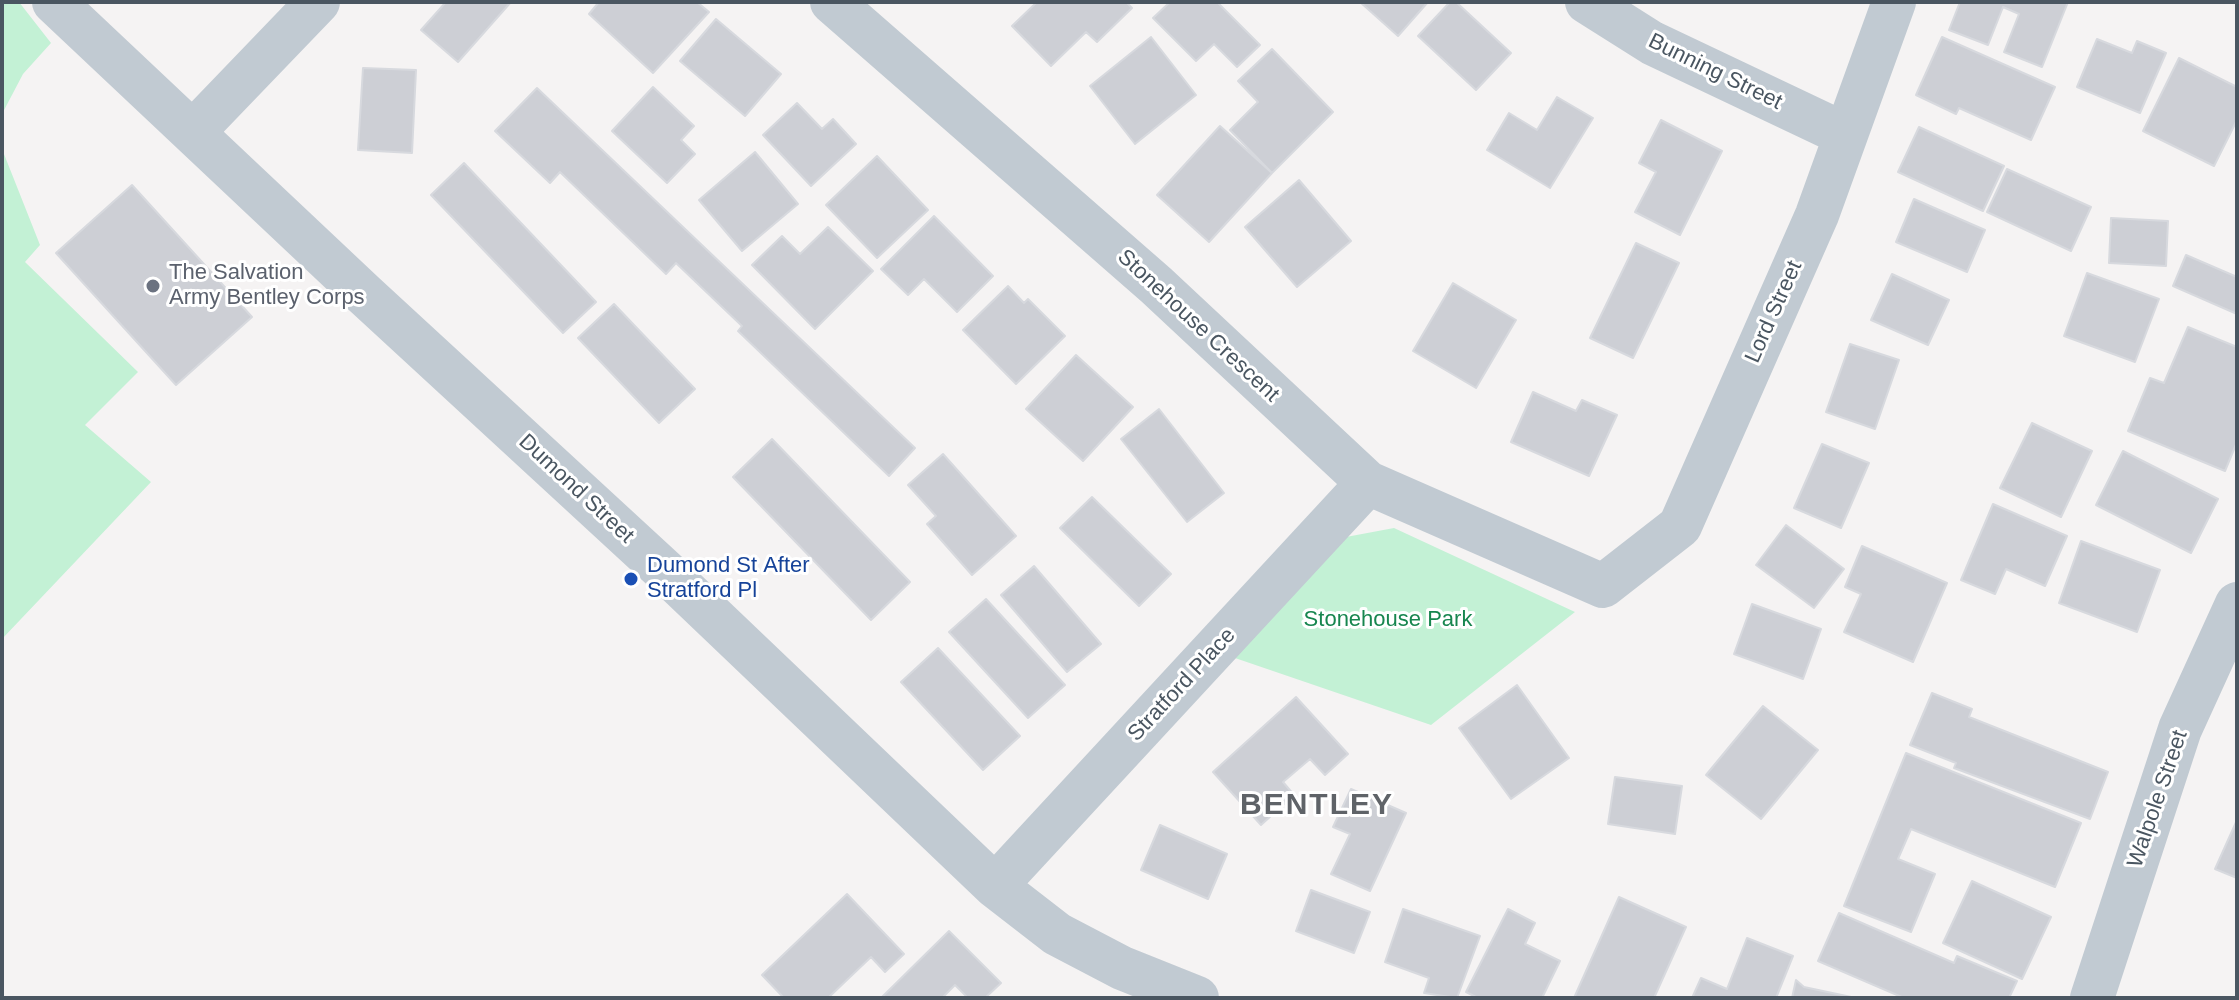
<!DOCTYPE html>
<style>
body{margin:0}
#map{position:relative;width:2239px;height:1000px;overflow:hidden;background:#f5f3f3;font-family:Helvetica,sans-serif}
canvas{display:block}
.frame{position:absolute;inset:0;border:4px solid #4a5661;pointer-events:none}
</style>
<div id="map">
<canvas width="2239" height="1000"></canvas>
<div class="frame"></div>
</div>
<script>
const ctx = document.querySelector('canvas').getContext('2d');
ctx.lineJoin = 'round';
function fill(path, color) {
  ctx.fillStyle = color;
  ctx.fill(path, 'evenodd');
}
function strokePath(path, color, width, dash) {
  ctx.strokeStyle = color;
  ctx.lineWidth = width;
  ctx.lineCap = dash ? 'butt' : 'round';
  ctx.setLineDash(dash || []);
  ctx.stroke(path);
}
function write(font, color, halo, rows, align = 'center') {
  ctx.font = font + ' Helvetica,sans-serif';
  ctx.lineWidth = 6;
  ctx.setLineDash([]);
  ctx.textBaseline = 'middle';
  ctx.strokeStyle = halo;
  ctx.fillStyle = color;
  for (const [text, x, y, turn = 0] of rows) {
    ctx.save();
    ctx.translate(x, y);
    ctx.rotate((+turn || 0) * Math.PI / 180);
    ctx.textAlign = isNaN(turn) ? turn : align;
    if (halo) ctx.strokeText(text, 0, 0);
    ctx.fillText(text, 0, 0);
    ctx.restore();
  }
}
fill(new Path2D(`
 M2,2H19L51,43L23,74L2,114Z
 M2,149L40,245L25,262L138,372L85,425L151,482L2,639Z
 M1394,528L1575,612L1431,725L1235,658L1346,537Z`), '#c3f1d5');
const building = new Path2D(`
 M446,2H511L458,62L421,30Z
 M599,2H697L709,12L653,73L589,14Z
 M1037,2H1126L1132,8L1097,42L1086,32L1051,66L1012,26Z
 M1170,2H1217L1260,45L1237,67L1214,44L1196,61L1153,18Z
 M1360,2H1428L1398,36Z
 M1450,2H1456L1511,53L1476,90L1418,36Z
 M1960,2H2068L2042,67L2004,52L2019,14L2003,7L1988,45L1949,30Z
 M716,19L781,74L745,116L680,61Z
 M1151,37L1196,95L1135,144L1090,86Z
 M1942,37L2055,87L2031,140L1959,108L1956,114L1916,95Z
 M2097,39L2132,53L2137,41L2166,53L2140,113L2077,87Z
 M1272,49L1333,112L1272,173L1230,130L1258,102L1238,81Z
 M2179,58L2237,87V120L2214,166L2143,131Z
 M363,68L416,70L412,153L358,150Z
 M653,87L694,126L681,140L695,154L667,183L612,131Z
 M537,88L915,448L889,476L738,331L742,326L676,263L666,274L560,172L550,183L495,131Z
 M1557,97L1593,118L1550,188L1487,150L1509,113L1537,130Z
 M797,103L822,129L833,119L856,144L811,186L763,135Z
 M1661,120L1722,151L1680,235L1635,212L1656,172L1639,163Z
 M1220,126L1272,173L1209,242L1157,195Z
 M1919,127L2004,166L1983,211L1898,172Z
 M755,152L798,204L742,251L699,200Z
 M877,156L928,210L877,258L826,205Z
 M464,163L596,302L563,333L431,195Z
 M2007,169L2091,207L2071,251L1987,212Z
 M1299,180L1351,241L1297,287L1245,227Z
 M132,185L252,317L176,385L56,253Z
 M1914,199L1985,230L1967,272L1896,242Z
 M934,216L993,276L957,312L924,279L908,295L881,269Z
 M2111,218L2168,221L2166,266L2109,263Z
 M828,227L873,271L815,329L752,265L782,236L800,254Z
 M1636,243L1679,263L1633,358L1590,338Z
 M2186,255L2237,277V314L2173,286Z
 M2087,273L2159,299L2135,362L2064,336Z
 M1892,274L1949,300L1928,345L1871,320Z
 M1453,283L1516,320L1476,388L1413,351Z
 M1008,286L1024,303L1028,299L1065,336L1016,384L963,330Z
 M614,304L695,389L659,423L578,338Z
 M2188,327L2237,347V442L2225,471L2128,431L2150,378L2164,383Z
 M1850,344L1899,360L1875,429L1826,412Z
 M1076,355L1133,407L1083,461L1026,409Z
 M1533,392L1576,411L1582,400L1617,415L1589,476L1511,442Z
 M1159,409L1224,493L1187,522L1121,439Z
 M2032,423L2092,451L2061,517L2000,488Z
 M772,439L910,582L871,620L733,477Z
 M1822,444L1869,463L1841,528L1794,508Z
 M2123,451L2218,499L2191,553L2096,505Z
 M943,454L1016,536L972,575L927,524L936,516L908,485Z
 M1092,497L1171,574L1139,606L1060,528Z
 M1993,504L2067,536L2045,586L2006,569L1995,594L1961,580Z
 M1786,525L1844,569L1814,608L1756,565Z
 M2081,541L2160,570L2137,632L2059,603Z
 M1862,546L1947,583L1913,662L1844,632L1861,594L1845,587Z
 M1034,566L1101,644L1067,672L1001,595Z
 M986,599L1065,685L1028,718L949,632Z
 M1752,604L1821,629L1803,679L1734,654Z
 M938,648L1020,736L983,770L901,682Z
 M1517,685L1569,758L1511,799L1459,728Z
 M1932,693L1972,709L1969,717L2108,772L2090,819L1954,768L1956,763L1910,745Z
 M1296,697L1348,754L1325,775L1310,759L1283,782L1294,795L1261,825L1213,772Z
 M1763,706L1818,750L1761,819L1706,775Z
 M1906,753L2081,823L2055,887L1911,829L1898,859L1935,874L1911,932L1844,906Z
 M1615,777L1682,786L1675,834L1608,824Z
 M1351,789L1406,813L1370,891L1331,874L1350,834L1333,827Z
 M2237,820V878L2215,869Z
 M1160,825L1227,854L1208,899L1141,870Z
 M1972,881L2051,917L2022,979L1943,943Z
 M1311,890L1370,912L1354,953L1296,931Z
 M847,894L904,954L885,972L871,957L828,998H784L762,975Z
 M1619,897L1686,927L1654,998H1574Z
 M1403,909L1480,936L1457,998L1424,993L1429,978L1385,962Z
 M1508,909L1535,923L1525,944L1560,961L1542,998H1478L1466,992Z
 M1839,913L1954,963L1957,956L2017,981L2009,998H1904L1818,961Z
 M949,931L1001,983L985,998H968L955,985L942,998H881Z
 M1747,938L1793,956L1776,998H1692L1701,978L1727,989Z
 M1796,980L1804,987L1856,998H1792Z`);
fill(building, '#cdcfd5');
strokePath(building, '#d7d9de', 2);
strokePath(new Path2D(`
 M54,2L364,294L668,574L995,886L1057,934L1122,968L1197,998
 M832,2L1156,285L1368,483L1603,586L1680,526L1817,215L1894,2
 M1587,2L1652,43L1846,135
 M193,132L318,2
 M995,886L1368,483
 M2092,998L2180,729L2237,604`), '#c1cad2', 44);
for (const [x, y, r, color] of [
 [153,286,8,"#6b7280"],
 [631,579,8,"#1a4fb4"]
]) {
  const dot = new Path2D();
  dot.arc(x, y, r, 0, 2 * Math.PI);
  ctx.fillStyle = color;
  ctx.fill(dot);
  strokePath(dot, '#fff', 3);
}
write('22px', '#4a5661', '#fff', [
 ["Bunning Street",1715,72,26],
 ["Lord Street",1774,312,-66],
 ["Stonehouse Crescent",1198,326,43],
 ["Dumond Street",576,489,43],
 ["Stratford Place",1182,685,-47],
 ["Walpole Street",2158,799,-71]
]);
write('22px', '#5b616d', '#fff', [
 ["The Salvation",169,273],
 ["Army Bentley Corps",169,298]
], 'left');
write('22px', '#164399', '#fff', [
 ["Dumond St After",647,566],
 ["Stratford Pl",647,591]
], 'left');
write('22px', '#17864f', '#fff', [
 ["Stonehouse Park",1388,620]
]);
ctx.letterSpacing = '2px';
write('bold 30px', '#5f6368', '#fff', [
 ["BENTLEY",1317,806]
]);
ctx.letterSpacing = '0px';
</script>
